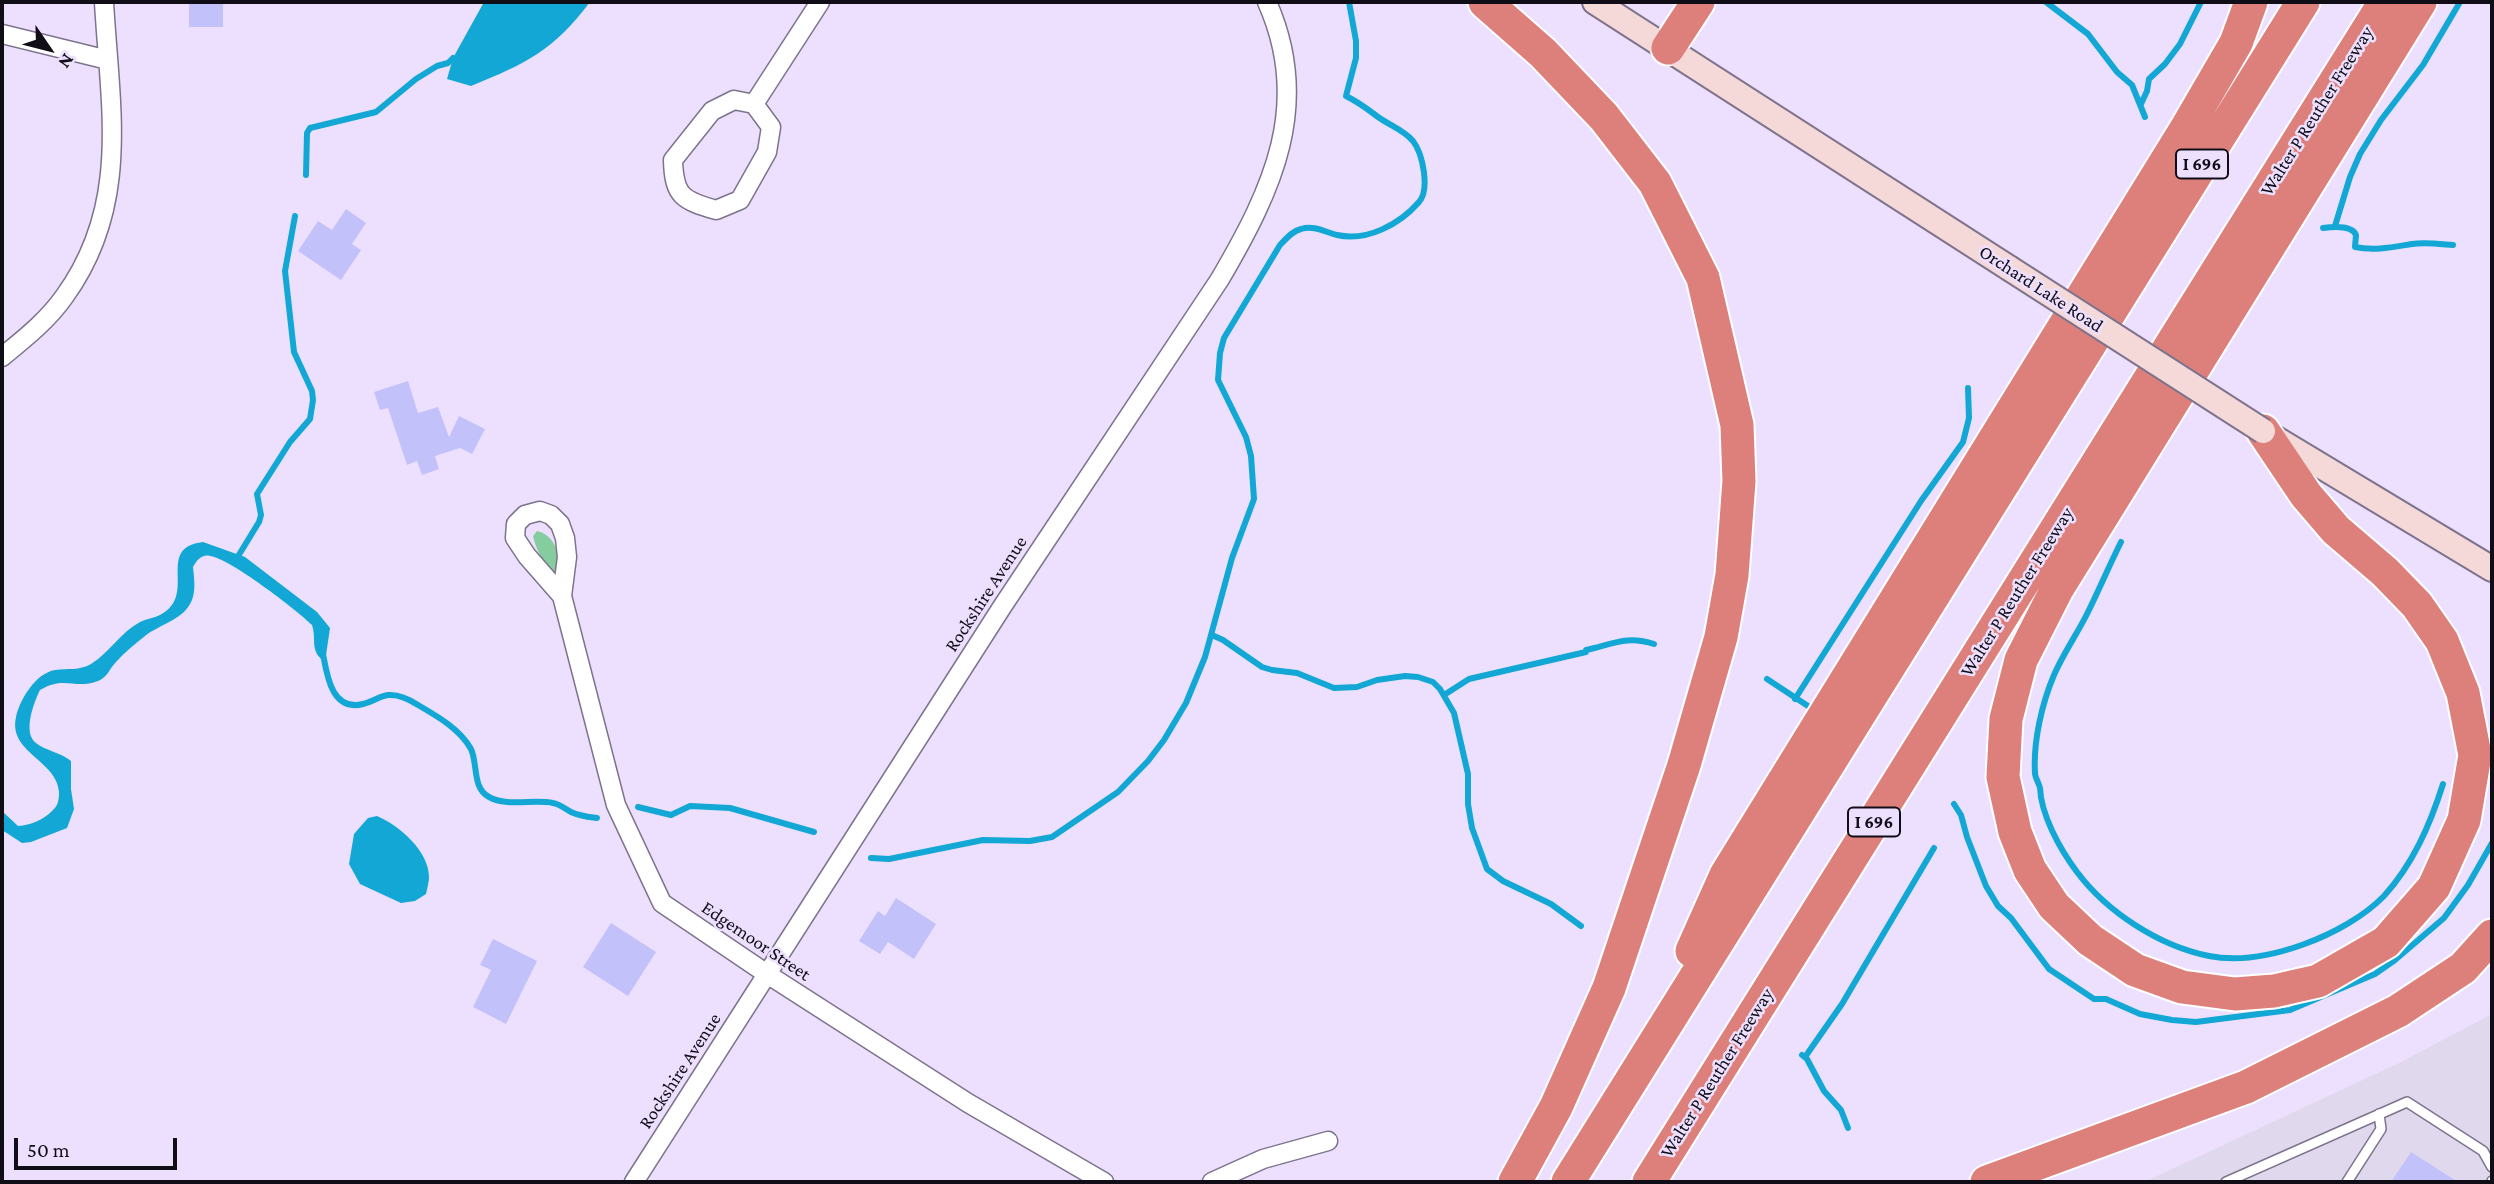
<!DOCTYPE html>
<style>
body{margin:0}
#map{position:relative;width:2494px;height:1184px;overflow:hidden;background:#ede0fe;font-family:"Crimson Pro",serif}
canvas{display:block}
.frame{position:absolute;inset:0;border:4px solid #110d17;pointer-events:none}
.north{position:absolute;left:14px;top:14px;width:70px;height:70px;-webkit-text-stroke:5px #ede0fe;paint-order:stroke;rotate:125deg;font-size:19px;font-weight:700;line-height:28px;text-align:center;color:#110d17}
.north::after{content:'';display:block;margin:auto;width:24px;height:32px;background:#110d17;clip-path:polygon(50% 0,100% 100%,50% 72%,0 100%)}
.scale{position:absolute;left:14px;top:1138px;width:163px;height:32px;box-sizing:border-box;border:4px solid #110d17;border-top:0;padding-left:9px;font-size:21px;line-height:24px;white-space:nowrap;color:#110d17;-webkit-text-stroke:5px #ede0fe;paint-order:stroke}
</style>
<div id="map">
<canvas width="2494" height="1184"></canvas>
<div class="frame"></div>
<div class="north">N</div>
<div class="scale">50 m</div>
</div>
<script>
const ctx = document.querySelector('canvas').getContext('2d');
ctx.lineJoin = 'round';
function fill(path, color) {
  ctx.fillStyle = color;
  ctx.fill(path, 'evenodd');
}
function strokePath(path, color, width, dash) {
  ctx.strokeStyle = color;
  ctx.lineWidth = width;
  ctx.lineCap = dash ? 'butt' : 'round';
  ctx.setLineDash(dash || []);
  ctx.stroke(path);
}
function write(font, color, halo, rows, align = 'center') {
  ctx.font = font + ' "Crimson Pro",serif';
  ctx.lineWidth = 5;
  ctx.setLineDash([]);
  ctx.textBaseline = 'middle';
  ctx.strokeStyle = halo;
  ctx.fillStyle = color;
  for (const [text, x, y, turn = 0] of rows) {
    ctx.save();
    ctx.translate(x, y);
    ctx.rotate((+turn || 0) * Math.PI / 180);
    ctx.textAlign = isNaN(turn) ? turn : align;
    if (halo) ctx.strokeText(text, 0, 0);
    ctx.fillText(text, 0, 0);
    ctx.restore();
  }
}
fill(new Path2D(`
 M2492,1014V1182H2144L2401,1062Z`), '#e0d9ee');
fill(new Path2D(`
 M537,531C560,537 560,562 558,580C546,566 537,554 533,536Z`), '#85cd9e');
fill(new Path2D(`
 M484,2H590C553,51 527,63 471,86L447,79L453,58Z
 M203,542L245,557L317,612L330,628L325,662C309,651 317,640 312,625C297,610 229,558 210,556C202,554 197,560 193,567C194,577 196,590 192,600C184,620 160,624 145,636C135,644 125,652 116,662C110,668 107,678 98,681C74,690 65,675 40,690C34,702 22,733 36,743C46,751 60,752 71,761V789L74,809L67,828L31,842L22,843L2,830V811L18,826C31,825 43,820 52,811C58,806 59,800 59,792C57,760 8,753 16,717C20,699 36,673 55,670C68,668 79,671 91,664C110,652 121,632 140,622C146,619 154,618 160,615C199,595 154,548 203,542Z
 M377,816C399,825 429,851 429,877C429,882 427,889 426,894L415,901L401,903L360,884L349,864L354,834L368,818Z`), '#12a7d5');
strokePath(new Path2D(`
 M2046,2L2088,34L2117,72L2132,85L2145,117
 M2141,104L2147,91L2149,79L2165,64L2180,44L2201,2
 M306,175L307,133L310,128L376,112L416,79L437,66L448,63L453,58
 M2335,226L2350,177L2360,154L2381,120L2423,65L2460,2
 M2323,228C2331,227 2352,225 2356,235C2356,236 2355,246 2355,247C2375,251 2393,247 2412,244C2425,242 2440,244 2453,245
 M2121,542C2109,566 2099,590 2087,614C2077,634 2063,654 2054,675C2042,703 2033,742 2035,773C2035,778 2039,783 2040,788C2041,814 2059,848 2077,872C2107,912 2159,946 2209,956C2263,967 2346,935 2384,896C2413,864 2430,825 2443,784
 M237,558L259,522L261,515L257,494L290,442L310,419L313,400L312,391L294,352L285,271L295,216
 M1212,635L1223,640L1262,667L1272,670L1297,673L1334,688L1357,687L1377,680L1405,676L1418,677L1433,682L1440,689L1454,713L1468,774V804L1472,828L1487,869L1503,881L1551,904L1581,926
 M323,654C327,676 332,712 363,704C372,702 380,696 388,695C399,694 409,699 418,705C437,716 460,729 471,749C478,764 472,788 489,797C507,807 533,799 553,803C560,804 565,809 571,812C579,816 589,817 597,818
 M1767,679L1811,708
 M1444,695L1469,679L1586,652V650C1613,644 1627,635 1654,644
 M1795,699L1921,501L1963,442L1969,418L1968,388
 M1954,804L1961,815L1967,837L1986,886L1998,906L2011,918L2049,969L2094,999H2106L2140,1014L2172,1020L2196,1022L2290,1010L2375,974L2395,960L2444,918L2468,885L2492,843
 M638,807L671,815L690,806L730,808L814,832
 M871,858L889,859L983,840L1030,841L1052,837L1118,792L1148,761L1164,740L1186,703L1205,657L1232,558L1254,499L1251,456L1246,437L1218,380L1220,353L1224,338L1280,245C1286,239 1292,231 1301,229C1314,225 1325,232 1337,235C1367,242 1400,224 1419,202C1430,190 1423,154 1413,141C1404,130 1389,125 1378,117C1366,108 1360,103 1346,96L1356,58V41L1349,2
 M1802,1055L1807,1059L1824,1091L1841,1110L1848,1128
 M1805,1057L1842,1004L1934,848`), '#12a7d5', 6);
fill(new Path2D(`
 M189,2H223V27H189Z
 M346,209L366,223L352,244L361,250L341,280L298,251L318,221L332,230Z
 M408,381L418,413L438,407L449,437L459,416L485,429L472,454L460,448L435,456L439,469L422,475L417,461L407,465L388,408L380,410L374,392Z
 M896,898L936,924L914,959L888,942L880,954L859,941L878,911L885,916Z
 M611,923L656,952L628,996L583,967Z
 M493,939L537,961L506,1024L473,1007L491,970L480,965Z
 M2411,1152L2458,1182H2391Z`), '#c3c1f9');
const service = new Path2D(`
 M2226,1182L2407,1102L2483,1151L2492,1167
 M2347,1182L2381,1129L2379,1114
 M2492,1182V1181`);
const minor = new Path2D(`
 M2,34L108,60
 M734,100L754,104L771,127L767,152L740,200L716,210C683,200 674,197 673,160L712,111Z
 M754,104L820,2
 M2,357C24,339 47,321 64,297C131,205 110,108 104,2
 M562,596L527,556L515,538L516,524L525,515L540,511L551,515L560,524L565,538L567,557L562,596L616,805L662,903L767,974L968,1103L1104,1182
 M634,1182L1002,607L1220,279C1272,190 1313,105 1267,2
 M1212,1182L1263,1159L1328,1141`);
const secondary = new Path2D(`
 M1595,2L2009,268
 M2268,434L2492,569`);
const motorway = new Path2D(`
 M1485,2L1543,53L1604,117L1655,183L1703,278L1737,425L1739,481L1732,575L1721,637L1684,765L1609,988L1556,1107L1515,1182
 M1668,48L1698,2
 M2263,431L2306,495L2336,530L2385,572L2417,605L2442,641L2463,693L2475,755L2464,820L2434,887L2386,942L2318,981L2274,991L2235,994L2182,987L2135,970L2090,940L2054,906L2030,870L2015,832L2003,777L2006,719L2021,660L2057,589L2420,2
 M1692,951L1726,875L2186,129L2236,43L2251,2
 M1568,1182L2303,2
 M1649,1182L2385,2
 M1987,1182L2246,1087L2398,1011L2463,968L2492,936`);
strokePath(service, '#7e738d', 12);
strokePath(minor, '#7e738d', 21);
strokePath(secondary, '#7e738d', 28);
strokePath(motorway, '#fff', 37);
strokePath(service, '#fff', 9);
strokePath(minor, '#fff', 18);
strokePath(secondary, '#f5d9d8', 24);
strokePath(motorway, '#dd807c', 33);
const secondaryBridge = new Path2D(`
 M2009,268L2263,431`);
strokePath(secondaryBridge, '#7e738d', 28, []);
strokePath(secondaryBridge, '#f5d9d8', 24);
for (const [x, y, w] of [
 [2202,164,52],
 [1874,822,52]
]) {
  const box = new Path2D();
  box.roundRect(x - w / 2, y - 14.5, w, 29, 5);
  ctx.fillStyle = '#ede0fe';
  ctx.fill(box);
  strokePath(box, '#110d17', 2);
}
write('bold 18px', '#110d17', null, [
 ["I 696",2202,164],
 ["I 696",1874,822]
]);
write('19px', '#110d17', '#ede0fe', [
 ["Walter P Reuther Freeway",2317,111,-58],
 ["Orchard Lake Road",2041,289,33],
 ["Walter P Reuther Freeway",2017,592,-58],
 ["Rockshire Avenue",986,594,-57],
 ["Edgemoor Street",756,941,34],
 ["Rockshire Avenue",680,1071,-57],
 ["Walter P Reuther Freeway",1717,1073,-58]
]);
</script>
